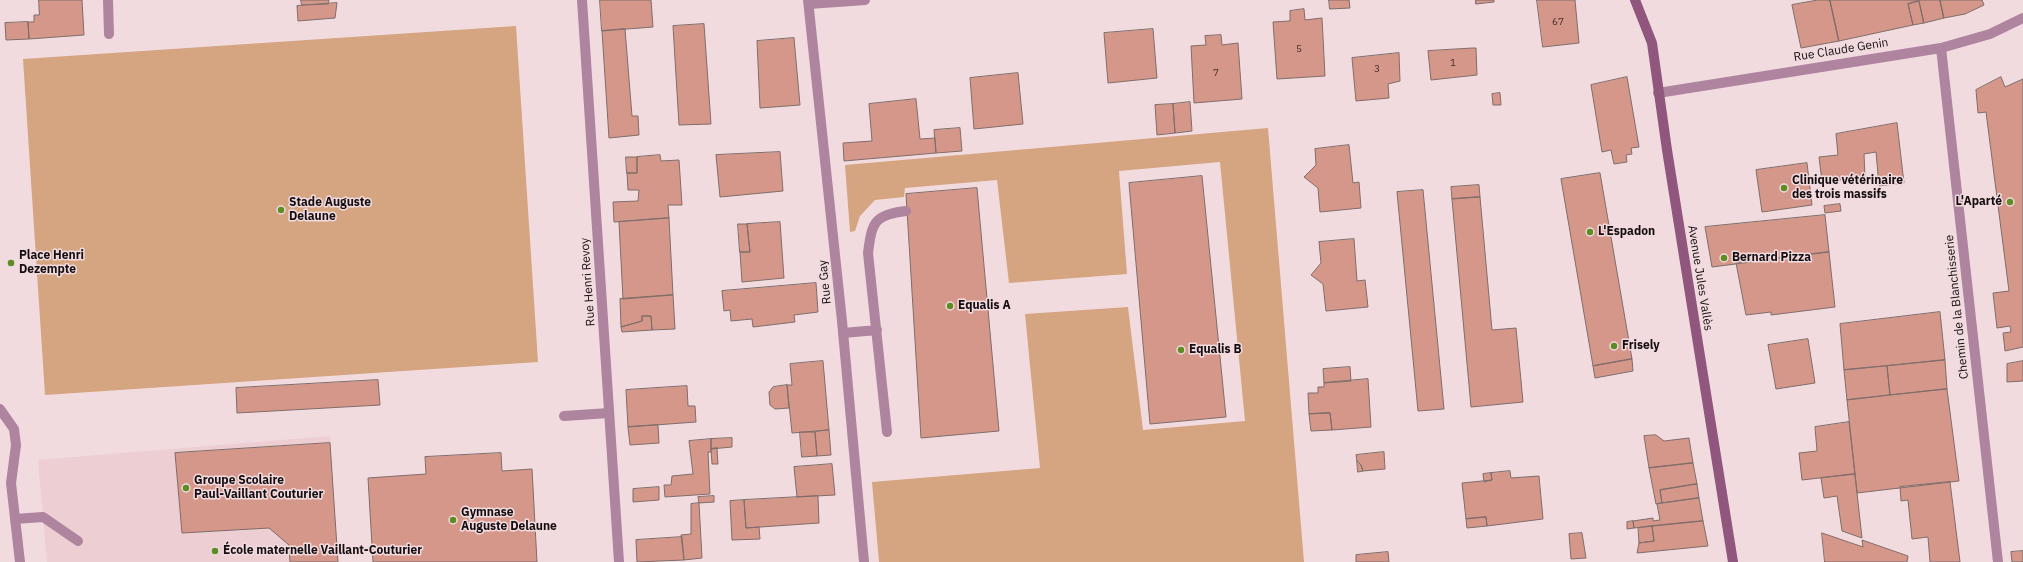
<!DOCTYPE html>
<meta charset="utf-8">
<style>
body{margin:0}
canvas{display:block;background:#f1dbdf}
</style>
<canvas width="2023" height="562"></canvas>
<script>
const ctx = document.querySelector('canvas').getContext('2d');
ctx.lineJoin = 'round';
function fill(path, color) {
  ctx.fillStyle = color;
  ctx.fill(path, 'evenodd');
}
function strokePath(path, color, width, dash) {
  ctx.strokeStyle = color;
  ctx.lineWidth = width;
  ctx.lineCap = dash ? 'butt' : 'round';
  ctx.setLineDash(dash || []);
  ctx.stroke(path);
}
function write(font, color, halo, rows, align = 'center') {
  ctx.font = font + ' "IBM Plex Sans",sans-serif';
  ctx.lineWidth = 3;
  ctx.setLineDash([]);
  ctx.textBaseline = 'middle';
  ctx.strokeStyle = halo;
  ctx.fillStyle = color;
  for (const [text, x, y, turn = 0] of rows) {
    ctx.save();
    ctx.translate(x, y);
    ctx.rotate((+turn || 0) * Math.PI / 180);
    ctx.textAlign = isNaN(turn) ? turn : align;
    if (halo) ctx.strokeText(text, 0, 0);
    ctx.fillText(text, 0, 0);
    ctx.restore();
  }
}
fill(new Path2D(`
 M330,436L338,562H47L38,460Z`), '#ecced3');
fill(new Path2D(`
 M516,26L538,362L45,395L23,59Z
 M1268,128L1304,562H879L872,482L1040,468L1025,314L1128,307L1143,430L1245,421L1220,162L1119,171L1127,274L1009,283L997,180L905,188L904,197L875,200L860,216L855,231L850,232L845,165Z`), '#d5a481');
const building = new Path2D(`
 M39,0H82L84,35L29,39L28,22H34V15H39Z
 M301,0H329L328,4L302,5Z
 M600,0H651L653,27L602,31Z
 M1329,0H1349L1350,8L1330,9Z
 M1476,0H1494V2L1476,4Z
 M1537,0H1575L1579,43L1543,47Z
 M1818,0H1830L1839,41L1801,48L1792,5Z
 M1830,0H1919V1L1908,4L1913,25L1839,41Z
 M1919,0H1940L1944,18L1924,23Z
 M1940,0H1982L1984,5L1965,14L1944,18Z
 M1919,1L1924,23L1913,25L1908,4Z
 M337,3L335,18L298,21L297,6Z
 M1304,9L1305,20L1322,18L1325,76L1277,79L1273,22L1290,21V11Z
 M28,22L29,39L6,40L5,23Z
 M704,24L711,124L679,125L673,26Z
 M625,29L632,116H638L639,135L609,138L602,31Z
 M1153,29L1157,78L1108,83L1104,33Z
 M1221,35L1222,45L1238,43L1242,99L1194,103L1191,46L1206,45L1205,36Z
 M794,38L800,105L760,108L757,41Z
 M1473,48H1476L1477,75L1431,80L1428,51Z
 M1399,53L1400,81L1388,84L1389,98L1356,101L1352,58Z
 M1018,73L1023,124L974,129L970,78Z
 M1627,77L1639,147L1631,148L1632,154L1626,155L1627,162L1614,164L1611,150L1602,152L1591,85Z
 M2001,77L2005,87L2023,79V347L2005,351L2003,333L2011,332L2010,326L1997,328L1993,293L2009,291L1986,112L1978,113L1976,90Z
 M1500,93L1501,105H1493L1492,94Z
 M916,99L920,139L935,138L936,153L844,161L843,143L872,141L869,104Z
 M1190,102L1192,131L1175,133L1173,104Z
 M1173,104L1175,133L1157,135L1155,105Z
 M1897,123L1904,183L1879,186L1876,152L1864,154L1865,177L1822,182L1819,157L1838,155L1836,134Z
 M960,128L962,151L936,153L934,130Z
 M1349,145L1353,183L1359,182L1361,208L1320,212L1318,188L1304,177L1316,165L1315,149Z
 M780,152L783,191L720,197L716,155Z
 M660,155L661,161L679,160L682,205H668L669,218L614,222L613,202L638,201L639,190H628L627,173H637V157Z
 M626,157H637V173H627Z
 M1807,163L1812,205L1762,212L1756,170Z
 M1600,173L1632,359L1593,366L1561,179Z
 M1202,176L1226,417L1150,424L1129,183Z
 M1479,185L1480,197L1452,199L1451,187Z
 M977,188L999,431L921,438L906,194Z
 M1423,190L1444,409L1418,411L1397,192Z
 M1480,197L1492,330L1516,328L1523,402L1471,407L1452,199Z
 M1840,204L1841,211L1825,213L1824,206Z
 M1825,215L1829,252L1712,267L1705,227Z
 M669,218L673,295L623,299L619,222Z
 M780,222L784,278L742,282L740,252H750L747,224Z
 M738,224H747L750,252H740Z
 M1354,239L1357,281L1365,280L1368,307L1326,311L1323,284L1311,275L1321,263L1319,242Z
 M1829,252L1835,307L1771,315V312L1746,315L1736,263Z
 M816,283L818,312L794,315L795,322L753,327L752,319L731,321L730,310L724,311L722,291Z
 M673,295L675,329L652,330L651,316H642V321L621,327L620,299Z
 M1940,312L1945,360L1844,370L1840,324Z
 M642,316H651L652,330L622,332L621,327L642,321Z
 M1808,339L1815,383L1776,389L1768,345Z
 M1632,359L1633,371L1595,378L1593,366Z
 M1945,360L1947,389L1890,395L1887,366Z
 M823,361L829,430L792,433L787,385H792L790,364Z
 M2023,361V381L2007,382V364Z
 M1887,366L1890,395L1847,400L1844,370Z
 M1350,367L1351,381L1324,383L1323,369Z
 M1368,379L1371,427L1332,430L1330,413L1309,414L1308,393H1318V387H1324V383Z
 M378,380L380,405L237,413L236,388Z
 M787,385L789,408L775,409L770,405L769,392L773,387Z
 M687,386L688,406H695L696,422L628,427L626,390Z
 M1947,389L1959,481L1857,493L1847,400Z
 M1330,413L1332,430L1311,431L1309,414Z
 M1849,422L1855,474L1802,480L1799,453L1817,451L1815,427Z
 M658,425L659,443L630,445L628,427Z
 M829,430L831,455L817,456L815,432Z
 M800,432H815L817,456L802,457Z
 M1656,435L1664,441L1689,438L1693,463L1649,468L1644,436Z
 M732,438V447L711,449V439Z
 M711,439V452H708L710,494L665,497L664,485H671L672,476L693,474L689,441Z
 M330,443L338,562H290L289,545L269,528L182,533L175,453Z
 M717,448L718,464H712L711,449Z
 M1384,452L1385,469L1363,471L1361,465L1357,461L1356,455Z
 M501,453L502,471L532,469L537,562H373L368,478L426,474L425,457Z
 M1357,461L1361,465L1363,471L1358,472Z
 M1693,463L1697,484L1660,490L1662,503L1656,504L1649,468Z
 M832,464L835,495L797,497L794,467Z
 M1510,471L1511,478L1539,476L1543,519L1487,526L1486,517L1466,519L1462,483L1492,480L1491,473Z
 M1491,473L1492,480L1484,482L1483,474Z
 M1855,474L1857,493L1862,538L1842,531L1837,496L1824,498L1821,478Z
 M1950,482L1960,562H1930L1928,537L1912,539L1908,500L1901,501L1900,487Z
 M1697,484L1699,498L1662,503L1660,490Z
 M659,487V500L633,502V489Z
 M714,496V502L699,503L698,497Z
 M818,496L819,523L746,528L744,500Z
 M1699,498L1703,521L1634,528L1633,521L1653,518V521L1660,520L1657,504Z
 M744,500L746,528L759,527L760,539L732,540L730,501Z
 M699,503L702,558L684,560L681,535L691,534V504Z
 M1486,517L1487,526L1467,528L1466,519Z
 M1633,521L1634,528L1627,529V522Z
 M1703,521L1708,546L1637,553L1639,543L1654,541L1652,526Z
 M1652,526L1654,541L1639,543L1638,528Z
 M1582,533L1586,558L1571,559L1569,534Z
 M1822,533L1863,547L1862,540L1908,556L1907,562H1825Z
 M682,537L684,560L637,562L636,540Z
 M2023,551V562H2012L2011,552Z
 M1388,552L1389,562H1356V555Z`);
fill(building, '#d6978b');
strokePath(building, '#7f6d69', 1);
strokePath(new Path2D(`
 M843,333L877,330
 M564,416L609,413
 M887,432L868,253C872,222 874,215 906,211
 M15,519L43,517L78,541`), '#ae849e', 10);
strokePath(new Path2D(`
 M108,0L109,34
 M582,0L619,562
 M808,0L842,321L864,562
 M809,4L865,0
 M1941,48L1998,562
 M1658,93L1941,48L1990,34L2023,18
 M0,409L14,429L16,445L11,483L20,562`), '#ae849e', 10);
strokePath(new Path2D(`
 M1635,0L1652,43L1667,150L1733,562`), '#91567d', 10);
for (const [x, y, r, color] of [
 [1784,188,4,"#5c8d23"],
 [2010,202,4,"#5c8d23"],
 [281,210,4,"#5c8d23"],
 [1590,232,4,"#5c8d23"],
 [1724,258,4,"#5c8d23"],
 [11,263,4,"#5c8d23"],
 [950,306,4,"#5c8d23"],
 [1614,346,4,"#5c8d23"],
 [1181,350,4,"#5c8d23"],
 [186,488,4,"#5c8d23"],
 [453,520,4,"#5c8d23"],
 [215,551,4,"#5c8d23"]
]) {
  const dot = new Path2D();
  dot.arc(x, y, r, 0, 2 * Math.PI);
  ctx.fillStyle = color;
  ctx.fill(dot);
  strokePath(dot, '#f1dbdf', 1.5);
}
write('10px', '#44302e', null, [
 ["67",1558,22],
 ["5",1299,49],
 ["1",1453,63],
 ["3",1377,69],
 ["7",1216,73]
]);
write('12px', '#140d0f', '#f1dbdf', [
 ["Rue Claude Genin",1841,50,-9],
 ["Avenue Jules Vallès",1700,278,81],
 ["Rue Henri Revoy",588,282,-94],
 ["Rue Gay",825,282,-96],
 ["Chemin de la Blanchisserie",1957,307,-96]
]);
write('bold 12px', '#140d0f', '#f1dbdf', [
 ["Clinique vétérinaire",1792,181],
 ["des trois massifs",1792,195],
 ["L'Aparté",2002,202,"right"],
 ["Stade Auguste",289,203],
 ["Delaune",289,217],
 ["L'Espadon",1598,232],
 ["Place Henri",19,256],
 ["Dezempte",19,270],
 ["Bernard Pizza",1732,258],
 ["Equalis A",958,306],
 ["Frisely",1622,346],
 ["Equalis B",1189,350],
 ["Groupe Scolaire",194,481],
 ["Paul-Vaillant Couturier",194,495],
 ["Gymnase",461,513],
 ["Auguste Delaune",461,527],
 ["École maternelle Vaillant-Couturier",223,551]
], 'left');
</script>
